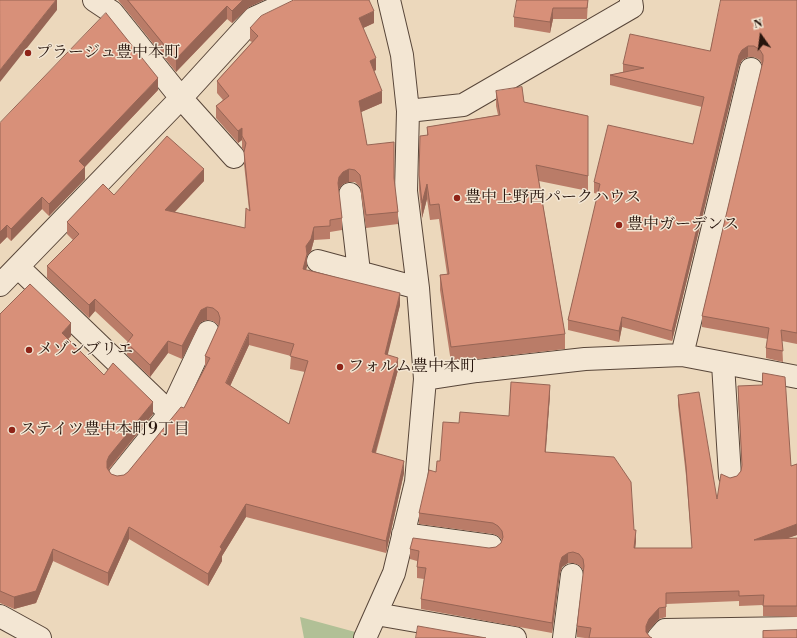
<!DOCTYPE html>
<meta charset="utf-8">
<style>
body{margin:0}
#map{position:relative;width:797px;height:638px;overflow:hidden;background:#ecd8bc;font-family:"Libre Bodoni",serif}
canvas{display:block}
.north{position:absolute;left:741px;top:16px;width:40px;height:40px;-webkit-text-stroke:3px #f3e6d3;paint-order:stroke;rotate:346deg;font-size:11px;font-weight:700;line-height:16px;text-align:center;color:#27150d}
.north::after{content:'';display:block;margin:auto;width:14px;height:18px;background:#27150d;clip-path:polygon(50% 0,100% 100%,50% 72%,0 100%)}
</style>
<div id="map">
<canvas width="797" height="638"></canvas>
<div class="north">N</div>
</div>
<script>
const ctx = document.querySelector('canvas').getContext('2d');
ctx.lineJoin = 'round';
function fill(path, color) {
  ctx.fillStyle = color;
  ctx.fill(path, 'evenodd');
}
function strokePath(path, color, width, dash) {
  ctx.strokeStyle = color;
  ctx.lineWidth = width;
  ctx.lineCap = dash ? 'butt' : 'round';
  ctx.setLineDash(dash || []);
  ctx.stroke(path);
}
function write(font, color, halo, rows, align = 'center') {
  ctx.font = font + ' "Libre Bodoni","Noto Serif JP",serif';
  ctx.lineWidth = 3;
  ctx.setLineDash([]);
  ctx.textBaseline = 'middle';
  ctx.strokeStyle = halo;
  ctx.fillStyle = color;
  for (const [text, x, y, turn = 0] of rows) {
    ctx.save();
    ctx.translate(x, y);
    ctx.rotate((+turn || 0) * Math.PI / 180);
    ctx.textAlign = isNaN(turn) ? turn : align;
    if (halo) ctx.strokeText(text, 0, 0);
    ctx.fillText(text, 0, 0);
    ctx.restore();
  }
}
fill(new Path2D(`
 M300,617L359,633L356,638H304Z`), '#b1c096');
const minor = new Path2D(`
 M94,0L112,12L181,98L234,157
 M389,0L402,55L408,111L406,191L418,288L425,379
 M408,111L463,105L632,7L631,0
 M350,194L359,272
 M318,261L418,288
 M18,267L170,413
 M0,285L181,98L254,18L294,0
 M682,355L751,69
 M723,364L730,476
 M119,476L170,413L208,332
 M403,534L491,546
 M376,614L515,638
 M0,616L40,638
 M365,638L394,573L416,482L425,379L477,371L585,359L682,355L797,377
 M564,638L572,575
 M658,638L665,630L797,628`);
strokePath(minor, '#584639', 24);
strokePath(minor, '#f3e6d3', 22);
fill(new Path2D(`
 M118,0H264L249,7L232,23L227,19L176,72Z
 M588,0L587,19H553L550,33L514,27V17Z
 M797,0V344L782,341L783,362L766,358V348L768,339L702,327V316L762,65L760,60L754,57H748L742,60L739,66L672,341L622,327L619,342L568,330V320L598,194L594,193V182L693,144L702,107L610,85V75L623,72V64L710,51Z
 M374,23L363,28L376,70L374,71L382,103L361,112L367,145L394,154V181L398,212V224L366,228L360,187L355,182H349L343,184L339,189L338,190L342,218V230L330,232V239L314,240L311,251L307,256V266L306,270L400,305L387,355L398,370L376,453L404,473L386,553L246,517L222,556V561L208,586L129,539L108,586L53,561L36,603L14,609L0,603V314L71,336L68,339L104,375L153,414L109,470L111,474L117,476L124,475L128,472L184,408L205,368V356L219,326L218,325L213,321L207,320L201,322L182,359L168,353L150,377L127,355L128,342L95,311L89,318L47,278V266L73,240L67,234V222L114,195L204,181L175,212L245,228L249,210L244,164V151L242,148V140L238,143L216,118V106L223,100L217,93V81L252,42L250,41V28ZM249,345L291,356L290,369L305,372L289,424L230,386Z
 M158,90L85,167V179L49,216L42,209L11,241L7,237L0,244V123Z
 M496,91L524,102L588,116V191L539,181L565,334V349L451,362L440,290V275L447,274L439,219L430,220L427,199L422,218L419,190V175L427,136V127L498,115L496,106Z
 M738,386L791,466L797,464V535L787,538H797V617L763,616V605L739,606V601L666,604V617L659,619L649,630L647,633L650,637L652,638H585L577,637V626L584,572L583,570L579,565L573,563H568L562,567L560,573L552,633L421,609V599L424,579L417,578V561L410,559V549L489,548L496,547L501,543L502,540L498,536L493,534L419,524V513L440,461L459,423L509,416L550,395L545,453L634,530L636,541L635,548H692L686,476L678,405V395L717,499L730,478L737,476L741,471L742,467L738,397Z`), '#ba7c68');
fill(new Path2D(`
 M56,0H57V10L0,82V70Z
 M243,0H264L249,7L232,23V11Z
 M227,6V19L176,72V59Z
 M553,8V19L550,33V22Z
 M374,11V23L359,30V18Z
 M748,46V57L742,60L739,66L672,341V331L739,55L742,50Z
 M376,58V70L370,73V61Z
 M158,78V90L79,173V161Z
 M382,91V103L359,113V101Z
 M242,128V140L238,143V131Z
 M85,167V179L49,216V204Z
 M204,169V181L165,222V210Z
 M349,169V182L343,184L339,189L338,195V183L339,177L343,172Z
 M427,184V199L422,218V203Z
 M42,197V209L11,241V229Z
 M7,225V237L0,244V232Z
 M314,227V240L311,251L307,256V266L303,282V269L306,246Z
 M400,293V305L385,366V354Z
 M95,299V311L89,318V305Z
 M207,307V320L201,322L182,359V346L201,310Z
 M622,317V327L619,342V331Z
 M71,323V336L62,345V333Z
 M249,333V345L226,395V383Z
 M168,341V353L150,377V365Z
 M398,358V370L372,465V452Z
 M550,385V395L545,463V452Z
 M153,402V414L109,468L107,474V461L109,456Z
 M404,461V473L386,553V541Z
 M246,504V517L222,556V561L208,586V574L220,547Z
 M797,524V535L754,550V540Z
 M129,527V539L108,586V573Z
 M636,530V541L634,559V548Z
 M53,549V561L36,603L14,609V597Z
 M568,553V563L562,567L560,573L552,633V623L560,563L562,557Z
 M659,608V619L649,630L646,636V626L649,619Z`), '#976555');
const building = new Path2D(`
 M0,0H56L0,70Z
 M128,0H243L232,11L227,6L176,59Z
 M294,0H369L374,11L359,18L376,58L370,61L382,91L359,101L367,145L394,142V178L398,212L366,215L360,175L355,170L349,169L343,172L339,177L338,183L342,218L330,220V226L314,227L311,239L306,246L307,254L303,269L400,293L385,354L398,358L372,452L404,461L386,541L246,504L220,547L222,549L208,574L129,527L108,573L53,549L36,591L14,597L0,591V314L30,284L71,323L62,333L104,375L113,363L153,402L109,456L107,461V468L111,474L117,476L124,475L128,472L181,407L184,408L210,358L205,356L219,325L220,318L218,312L213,308L207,307L201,310L182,346L168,341L150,365L127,343L133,335L95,299L89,305L47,266L79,234L67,222L103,184L114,195L167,136L204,169L165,210L245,228L246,208L250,211L244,152L246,143L242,136V128L238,131L216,106L229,96L217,81L258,36L250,28L261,16ZM249,333L294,344L290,356L308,361L289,424L226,383Z
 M517,0H588L587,8H553L550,22L514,17Z
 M721,0H797V333L781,330L783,351L766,348L769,328L702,316L763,61V55L760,50L754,46H748L742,50L739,55L672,331L622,317L619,331L568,320L600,184L594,182L608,125L693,144L704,97L610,75L644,68L623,64L630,34L710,51Z
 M106,13L158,78L79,161L85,167L49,204L42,197L11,229L7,225L0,232V123Z
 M522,87L524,102L588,116V176L536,165L565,334L451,347L440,275L449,274L439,204L430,205L427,184L422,203L419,175L420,136L428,135L427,127L500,115L496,91Z
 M763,373L785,377L791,466L797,464V524L754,540L797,538V606H763L764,595L739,596V591L666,593V607L659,608L649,619L646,626V632L650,637L652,638H589L591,628L577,626L584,566L583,559L579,554L573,552L568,553L562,557L560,563L552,623L421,599L426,568L417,567L419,551L410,549L413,538L489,548L496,547L501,543L503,537L502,531L498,526L493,523L419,513L429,470L436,472L437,461H440L443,422L459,423L460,412L509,416L511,382L550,385L545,452L614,457L631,482L634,530H636L634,548H692L686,466L678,395L699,392L717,499L721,474L730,478L737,476L741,471L742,465L738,386L762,385Z
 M418,626L486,638H416Z
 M797,630V638H763V631Z`);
fill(building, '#d89079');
strokePath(building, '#976555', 1);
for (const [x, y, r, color] of [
 [28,53,4,"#8f2418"],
 [457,198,4,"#8f2418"],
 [619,225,4,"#8f2418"],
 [29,350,4,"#8f2418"],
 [340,367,4,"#8f2418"],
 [12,430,4,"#8f2418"]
]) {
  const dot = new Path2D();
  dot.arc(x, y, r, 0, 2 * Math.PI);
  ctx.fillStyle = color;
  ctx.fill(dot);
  strokePath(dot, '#f3e6d3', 1.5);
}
write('16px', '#27150d', '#f3e6d3', [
 ["プラージュ豊中本町",36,53],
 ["豊中上野西パークハウス",465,198],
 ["豊中ガーデンス",627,225],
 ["メゾンブリエ",37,350],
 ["フォルム豊中本町",348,367],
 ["ステイツ豊中本町9丁目",20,430]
], 'left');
</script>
